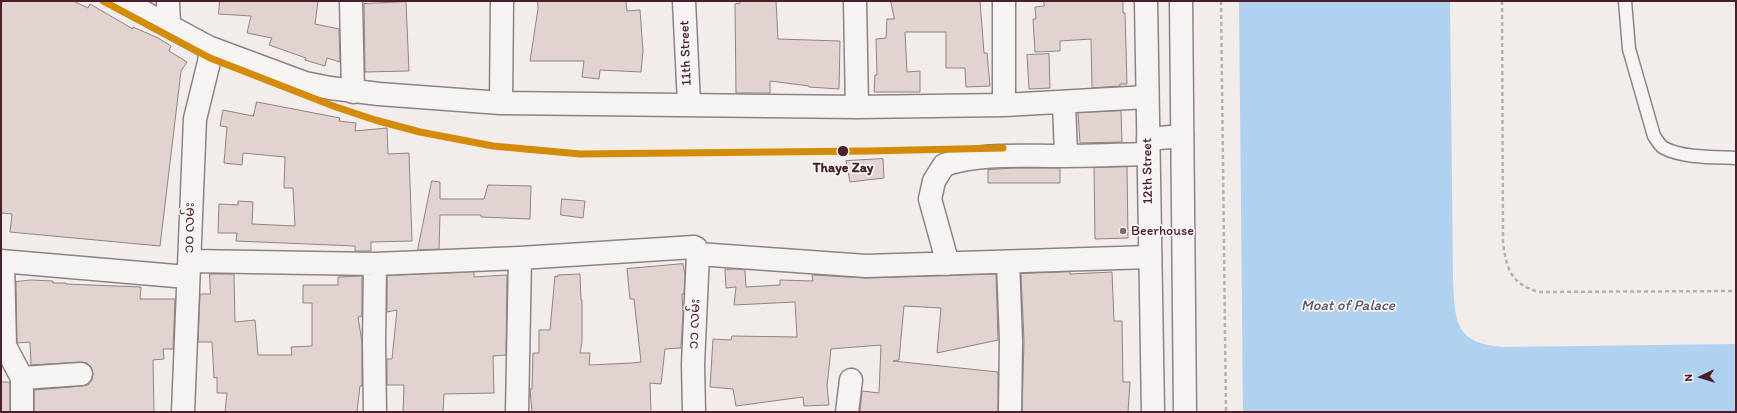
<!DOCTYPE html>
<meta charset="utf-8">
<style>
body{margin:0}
#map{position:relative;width:1737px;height:413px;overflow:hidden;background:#f2ecea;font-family:Itim,sans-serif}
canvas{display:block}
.frame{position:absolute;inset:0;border:2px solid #4a1f2b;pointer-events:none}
.north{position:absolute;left:1681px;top:357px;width:40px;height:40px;-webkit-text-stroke:3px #f6f6f2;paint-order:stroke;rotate:266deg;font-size:11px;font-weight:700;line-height:16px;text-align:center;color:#4a1f2b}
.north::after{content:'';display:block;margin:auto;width:14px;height:18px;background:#4a1f2b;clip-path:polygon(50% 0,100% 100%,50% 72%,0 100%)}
</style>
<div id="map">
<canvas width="1737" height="413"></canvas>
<div class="frame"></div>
<div class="north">N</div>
</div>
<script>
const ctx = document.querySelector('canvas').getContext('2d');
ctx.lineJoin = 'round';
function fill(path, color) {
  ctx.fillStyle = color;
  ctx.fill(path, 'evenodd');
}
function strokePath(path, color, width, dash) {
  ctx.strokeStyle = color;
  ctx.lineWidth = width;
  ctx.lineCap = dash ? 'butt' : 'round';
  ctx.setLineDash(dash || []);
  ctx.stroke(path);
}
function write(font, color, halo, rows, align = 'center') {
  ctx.font = font + ' Itim,"Noto Sans Myanmar",sans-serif';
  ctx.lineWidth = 3.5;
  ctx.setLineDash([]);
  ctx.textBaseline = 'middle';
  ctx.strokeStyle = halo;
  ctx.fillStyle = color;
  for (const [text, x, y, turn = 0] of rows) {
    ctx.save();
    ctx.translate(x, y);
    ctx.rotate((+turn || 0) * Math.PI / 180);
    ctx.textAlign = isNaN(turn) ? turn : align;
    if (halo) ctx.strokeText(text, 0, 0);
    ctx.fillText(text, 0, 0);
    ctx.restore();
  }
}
fill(new Path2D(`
 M1239,1H1450L1453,279C1455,320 1454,343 1502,347L1736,344V412H1243Z`), '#b0d1ef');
const building = new Path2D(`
 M3,1H73L88,8L90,4L133,29V27L158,38L171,46L169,51L187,62L181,71L160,246L10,232L12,214L1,213V8Z
 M220,1H318L315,24L339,29L340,62L327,58L325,66L305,60L306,58L269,45L272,38L247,33L251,16L219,14Z
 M538,1H626L627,11L640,10L643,51L641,72L600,70L599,79L582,77L584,61H530L538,9Z
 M739,1H776L778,39L840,41L839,89L809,87V86L770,81V93H736L735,4L740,3Z
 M891,1H980L984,53H987L990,86L966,87L965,68H946V32H905L907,72L920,71V92H874L875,75H877L876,39L886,38L887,19H894Z
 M1044,1H1123V13H1125L1127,84H1120V86L1092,88L1091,39L1060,41V51L1035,52L1033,19H1036L1035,7L1044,6Z
 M406,2L409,71L365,72L364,4Z
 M1049,54L1050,88L1029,89L1027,55Z
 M257,102L340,118L339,121L356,123L355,131L387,128L388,154L409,153L412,241L371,242V251H355V246L236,241L237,233H218L219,204L238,205V201L253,202L252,224L295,226L293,188H284L285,157L243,153L242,165L224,163L227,127L220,126L223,110L253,116Z
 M1121,111L1122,142L1080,143L1078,113Z
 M883,159L884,178L850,182L846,161Z
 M1127,167L1128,238L1095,239L1094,168Z
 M1014,168H1060V183H988V170Z
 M432,181L440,182V199H484L488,185L531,186L530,219L481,217V215H440L439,249L418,250Z
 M562,199L585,201L583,218L561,215Z
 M683,264L685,275L684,294H682L683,313L681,348L665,349L661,384L650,383L651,412H532L530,389H532L533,353H539V330H550L555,276L558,277V275L580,274L581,300H582V342L580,353H590L589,365L632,363L641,362L634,299H630L627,269Z
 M736,269L745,270L746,287L780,285V280L813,281L812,275L866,278L996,274L998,340L937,353L941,308L904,306L899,360L893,361L998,372V412H860L862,391L879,393L881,345L831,349L827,386L829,405L804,406L803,397L736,406L733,389L710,387L713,339L731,340L732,336L797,337L795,302L734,305L736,287L726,288L725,270Z
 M474,272V277L507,275L506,355L493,356L494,393L444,394L443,412H403L404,385H387V359H392L397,310L387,312V276Z
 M1070,272V274L1112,272L1114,321H1122L1123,382H1130L1128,412H1022L1024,341L1021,274Z
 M210,274H234L235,322L255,320L258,355H292L291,347L312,346V303H303V285H338V277L362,276V316L358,317L362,342V386H360L357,412H225L227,393H217V377L214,378L212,342H198L200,294H210Z
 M31,280L53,281V283H66V284L141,287L140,299H175L173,349H163L164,359L153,360L154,412H34V390L82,386L88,385L92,380L93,374L91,367L87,363L81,362L31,365L30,342L17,343L16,282Z
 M1,382H10V412H1Z`);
fill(building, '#e2d3d1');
strokePath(building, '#8e8384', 1);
const service = new Path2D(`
 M1625,1L1629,49L1654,136C1657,140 1660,146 1664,148C1683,158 1715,157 1736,158`);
const minor = new Path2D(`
 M123,1L208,47L305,83L330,88L379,94L501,103L857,107L1004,105L1147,97
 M168,1L169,25
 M351,1L353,92
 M684,1L689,104
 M855,1L857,107
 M1064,102L1066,156
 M501,103L502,1
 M1004,105V1
 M698,254L866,266L1150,257
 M1,261L187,277
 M190,261L375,264L520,258L694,247L696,248L698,254L693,364L694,412
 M3,262L5,346L22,378V412
 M1008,262L1011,341L1010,412
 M948,264L930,199L934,181L944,165C979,153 1019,156 1056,156C1087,156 1117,155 1148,154
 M22,378L81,374
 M183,412L195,119L210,58L208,47
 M375,412L374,343L375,264
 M517,412L520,258
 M847,412L851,380`);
const primary = new Path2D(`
 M1146,1L1153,412
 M1181,1L1185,412`);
const trunk = new Path2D(`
 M1148,139L1182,136`);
strokePath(service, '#8e8384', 15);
strokePath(minor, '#8e8384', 25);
strokePath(primary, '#8e8384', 25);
strokePath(trunk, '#8e8384', 25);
strokePath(new Path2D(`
 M1221,1L1226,412
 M1502,1L1503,243C1507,270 1511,284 1539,292L1736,291`), '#b6b0b0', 2.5, [4, 3]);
strokePath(service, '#f5f4f2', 12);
strokePath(minor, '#f5f4f2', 22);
strokePath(primary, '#f5f4f2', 22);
strokePath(trunk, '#f5f4f2', 22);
strokePath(new Path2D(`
 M103,1L210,58L336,107L375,120L420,132L493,146L580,154L868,151L1003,148`), '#d48b09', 7);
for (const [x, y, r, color] of [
 [843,151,6,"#4a1f2b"],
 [1123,231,4,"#85676e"]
]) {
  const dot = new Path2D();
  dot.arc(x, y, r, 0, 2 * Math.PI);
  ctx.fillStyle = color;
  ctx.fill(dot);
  strokePath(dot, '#f6f6f2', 1.5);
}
write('14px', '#4a1f2b', '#f6f6f2', [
 ["11th Street",686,53,-92],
 ["12th Street",1148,171,-91],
 ["၁၀ လမ်း",190,228,-89],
 ["၁၁ လမ်း",695,324,-88]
]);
write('bold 14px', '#4a1f2b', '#f6f6f2', [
 ["Thaye Zay",843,168]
]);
write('14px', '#4a1f2b', '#f6f6f2', [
 ["Beerhouse",1131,231]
], 'left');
write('italic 15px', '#605166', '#f6f6f2', [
 ["Moat of Palace",1348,306]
]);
</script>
